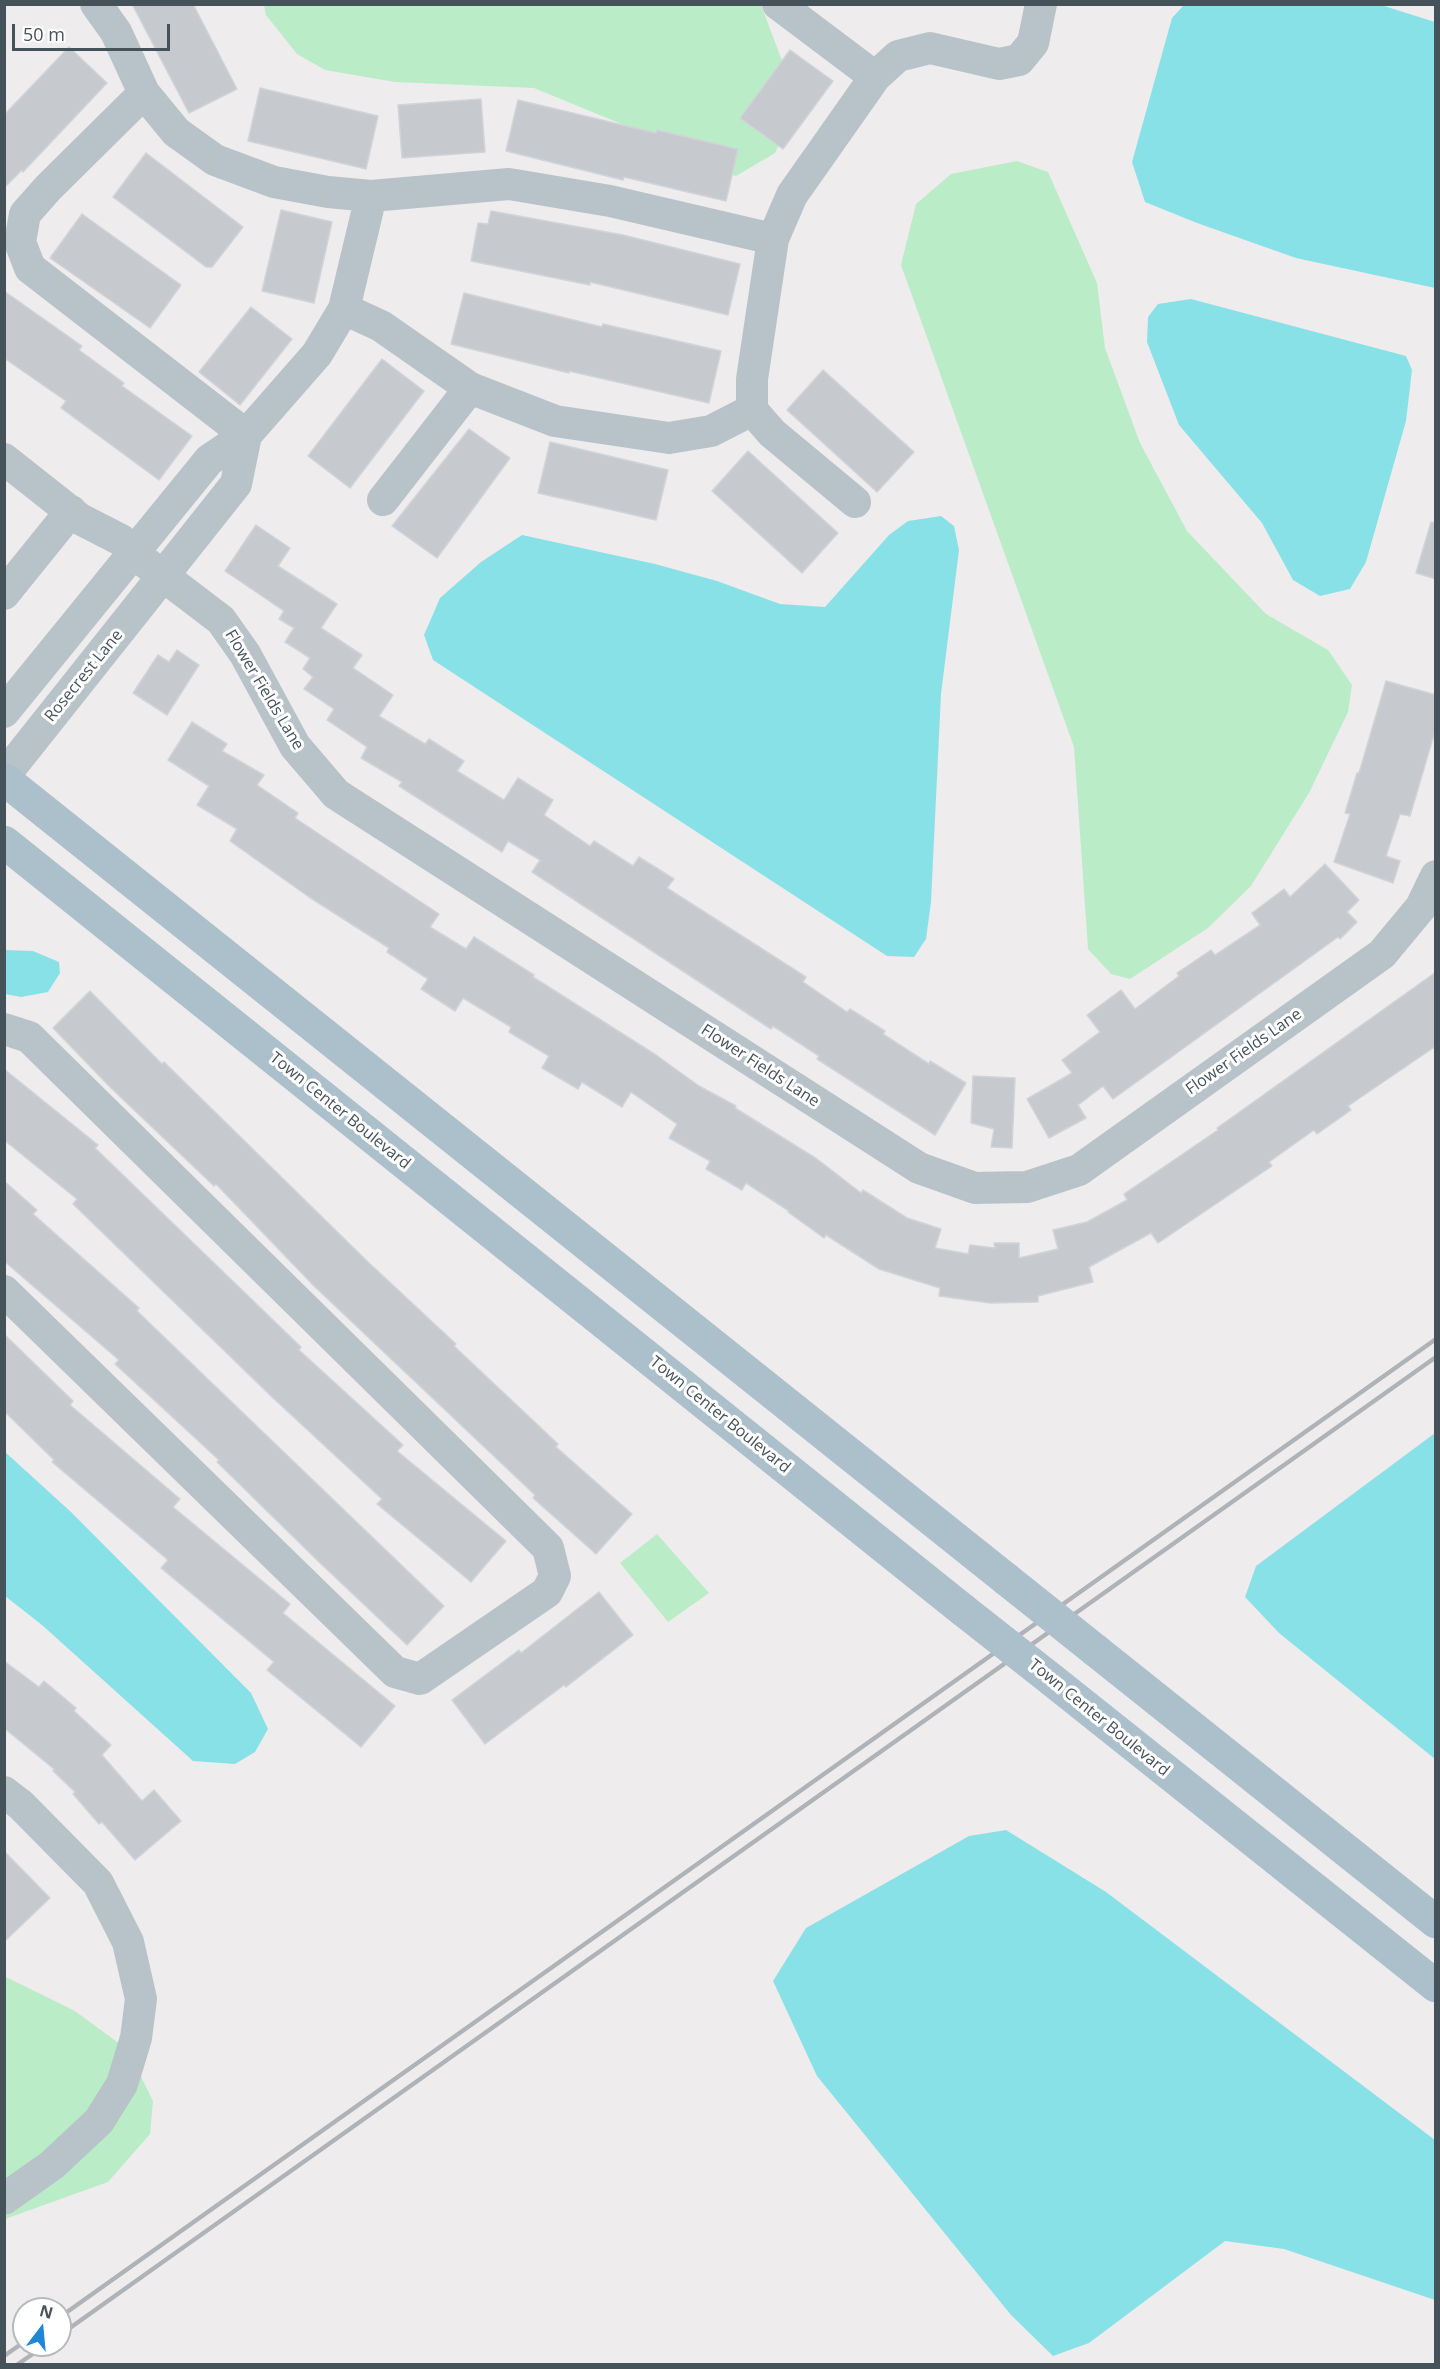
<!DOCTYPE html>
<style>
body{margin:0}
#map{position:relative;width:1440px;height:2369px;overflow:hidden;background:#efeced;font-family:"Open Sans",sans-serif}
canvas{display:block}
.frame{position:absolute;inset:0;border:6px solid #455259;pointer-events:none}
.north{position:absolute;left:12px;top:2297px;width:60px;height:60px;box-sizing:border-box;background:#fff;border:2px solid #b5babd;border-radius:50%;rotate:16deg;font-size:16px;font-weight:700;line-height:24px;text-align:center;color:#455259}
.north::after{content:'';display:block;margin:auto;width:21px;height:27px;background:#1e87d7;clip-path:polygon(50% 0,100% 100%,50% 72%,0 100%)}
.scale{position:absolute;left:12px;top:24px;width:158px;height:27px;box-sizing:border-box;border:3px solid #455259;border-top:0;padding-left:8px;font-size:18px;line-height:21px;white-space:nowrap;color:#455259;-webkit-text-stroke:4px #fff;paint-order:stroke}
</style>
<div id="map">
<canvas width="1440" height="2369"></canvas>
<div class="frame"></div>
<div class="north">N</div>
<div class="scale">50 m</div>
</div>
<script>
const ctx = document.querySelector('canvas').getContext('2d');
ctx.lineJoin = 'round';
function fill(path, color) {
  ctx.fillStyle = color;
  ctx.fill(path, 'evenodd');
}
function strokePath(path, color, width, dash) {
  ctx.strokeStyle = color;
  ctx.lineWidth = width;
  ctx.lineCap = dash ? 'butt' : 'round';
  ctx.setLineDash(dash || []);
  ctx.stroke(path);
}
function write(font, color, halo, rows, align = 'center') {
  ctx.font = font + ' "Open Sans",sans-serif';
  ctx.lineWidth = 6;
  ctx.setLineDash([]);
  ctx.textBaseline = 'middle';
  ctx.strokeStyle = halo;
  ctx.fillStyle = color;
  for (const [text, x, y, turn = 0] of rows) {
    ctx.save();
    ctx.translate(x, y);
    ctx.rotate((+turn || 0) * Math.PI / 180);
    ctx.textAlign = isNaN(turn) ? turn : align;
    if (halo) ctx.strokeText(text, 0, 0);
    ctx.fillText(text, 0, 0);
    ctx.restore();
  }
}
fill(new Path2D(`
 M264,5H761L784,66L792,116L775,153L736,176L690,165L646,134L534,88L395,82L325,70L297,54L266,15Z
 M1017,161L1048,172L1097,283L1105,348L1140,443L1187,531L1266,614L1328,650L1352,685L1348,712L1309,793L1251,886L1208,928L1130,979L1111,974L1088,949L1074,747L901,265L916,204L951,174Z
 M657,1534L709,1593L668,1622L620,1563Z
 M4,1976L75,2011L128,2050L153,2101L150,2134L108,2182L5,2219Z`), '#bbecc8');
fill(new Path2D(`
 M1184,5H1381L1435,22V288L1296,258L1197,223L1145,202L1132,162L1172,18Z
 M1191,299L1406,356L1412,370L1406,421L1366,562L1350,589L1320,596L1293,580L1262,523L1179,425L1147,342L1148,317L1158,304Z
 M941,516L954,526L959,550L941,694L931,902L926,939L914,957L887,956L433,660L424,635L440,598L481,562L522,535L655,564L717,581L780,604L825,607L889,535L908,521Z
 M5,950L33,951L59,962L60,973L48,992L21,997L5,994Z
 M1435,1433V1759L1279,1633L1245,1597L1256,1566Z
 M4,1451L71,1512L251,1693L268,1729L255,1752L235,1764L193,1761L42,1625L5,1596Z
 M1006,1830L1106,1892L1435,2140V2300L1284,2249L1225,2241L1089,2343L1053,2356L1011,2315L817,2076L773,1981L806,1928L969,1836Z`), '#89e1e8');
const building = new Path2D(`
 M132,4H193L237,89L189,113Z
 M69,47L107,83L23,172L22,170L4,188V115Z
 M790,50L833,81L783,149L740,118Z
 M260,88L378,116L366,169L248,141Z
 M481,99L485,152L402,158L398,105Z
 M518,100L656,133L657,130L738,149L726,201L624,177L623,180L506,151Z
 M146,153L243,227L212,267H206L113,197Z
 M281,210L332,222L314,303L262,291Z
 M491,211L623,235L740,264L728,315L590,282V285L471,261L478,223L488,224Z
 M82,214L181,285L150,328L50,258Z
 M4,291L82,346L79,350L124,383L122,386L192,436L159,480L61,408L66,401L4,358Z
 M464,293L602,327L603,324L721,351L709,403L569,371V373L451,344Z
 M251,307L292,339L240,405L199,372Z
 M382,359L424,391L350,488L308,456Z
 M823,370L914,452L877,492L787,410Z
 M469,429L510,458L437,558L392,526Z
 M550,442L668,470L656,520L538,493Z
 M748,451L838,533L802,573L712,491Z
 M1431,522L1436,523V579L1416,573Z
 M256,525L290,548L278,566L337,604L321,628L362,655L353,668L393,695L379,716L425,744L429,739L464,761L457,771L504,800L518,778L553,800L544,815L590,846L594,841L633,866L639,857L674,879L667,888L806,977L803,982L847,1012L850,1009L885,1031L883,1034L929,1064L930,1061L966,1083L935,1135L817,1059L819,1056L773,1026L771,1029L532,872L540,860L508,841L502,852L399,786L402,782L361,758L367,747L327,720L334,709L304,689L313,677L303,669L310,658L285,642L294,628L279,619L284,611L225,571Z
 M177,650L199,665L167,715L133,693L158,655L169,662Z
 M1386,681L1436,695V728L1410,816L1400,814L1386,856L1400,861L1393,883L1334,862L1350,814L1345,813L1357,773H1359Z
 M192,722L227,744L222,751L264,775L257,785L298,813L295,818L439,914L430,927L466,949L474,937L534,975L533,977L656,1055L699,1086L736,1106L735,1108L817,1159L861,1193L863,1190L907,1218L941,1229L935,1248L968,1254L970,1245L995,1248L994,1243H1019V1258L1058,1249L1053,1230L1087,1222L1127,1200L1124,1194L1218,1130L1217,1128L1436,972V1046L1348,1106L1351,1110L1317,1134L1314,1130L1269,1162L1272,1166L1158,1243L1151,1233L1089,1267L1093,1282L1038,1296V1302L990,1303L939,1296L940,1288L879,1269L826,1235L824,1238L788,1212L789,1211L746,1183L742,1190L706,1169L710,1161L669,1138L677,1124L631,1092L622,1107L582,1082L578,1089L542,1068L549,1056L509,1032L511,1027L463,998L455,1011L421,989L428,979L387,952L389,948L309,897L230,841L237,829L197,805L209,786L168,760Z
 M1325,864L1359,900L1347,912L1357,922L1340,939L1338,937L1113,1099L1103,1086L1078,1105L1086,1118L1049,1138L1027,1099L1072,1073L1062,1060L1100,1032L1087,1015L1121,990L1135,1009L1179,976L1177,973L1211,950L1215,955L1260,925L1252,913L1284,889L1290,897Z
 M90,991L162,1064L164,1062L367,1261L456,1344L454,1346L558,1444L556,1447L632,1514L596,1554L533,1498L535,1495L314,1286L216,1184L214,1186L111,1088L53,1028Z
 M4,1069L98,1145L95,1148L301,1347L299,1350L403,1445L397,1451L506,1541L471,1582L377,1504L382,1499L272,1397L73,1204L77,1199L4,1140Z
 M973,1076L1015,1078L1012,1148L991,1147L994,1129L971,1123Z
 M4,1181L37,1210L33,1214L139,1308L137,1311L444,1606L407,1645L319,1562L217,1462L219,1460L115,1364L119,1360L4,1261Z
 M4,1334L73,1401L70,1405L180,1499L173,1507L290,1604L283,1613L395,1706L361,1747L267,1670L274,1662L161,1568L168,1560L52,1462L54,1460L4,1411Z
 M599,1592L633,1635L566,1687L564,1685L485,1744L452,1700L519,1650L521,1653Z
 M4,1661L39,1687L44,1681L76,1708L74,1711L111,1745L102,1755L142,1801L154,1790L181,1821L135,1860L102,1822L99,1824L73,1794L75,1792L53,1771L54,1769L4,1728Z
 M4,1851L50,1898L4,1942Z`);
fill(building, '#c6cacf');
strokePath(building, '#d0d4d8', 1.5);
strokePath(new Path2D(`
 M96,4L116,32L144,93L176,132L215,160L274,182L328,192L371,196L509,184L610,201L773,239
 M778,4L875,77
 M144,93L48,188L25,214L20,242L30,268L246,435
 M344,309L381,326L470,388L555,421L669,438L711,431L752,410
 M4,459L80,519L121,540L133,553L221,620L245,654L295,746L336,794L919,1168L975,1188L1027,1187L1079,1170L1382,954L1421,907L1436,876
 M383,500L470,388
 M855,502L772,433L752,410V379L773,239L792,195L875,77L898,56L930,48L999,64L1019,60L1033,43L1041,4
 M4,594L71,511
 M4,712L209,460L246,435L317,354L344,309L371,196
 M4,776L236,484L246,435
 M4,1029L29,1037L548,1548L555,1576L547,1592L420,1679L395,1672L4,1291
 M4,1792L21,1805L98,1883L128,1942L141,1999L136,2038L122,2084L99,2121L52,2165L4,2199`), '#b8c3c9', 32);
strokePath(new Path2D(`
 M4,779L1006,1579
 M4,842L963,1610
 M1095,1650L1436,1922
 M1052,1680L1436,1986`), '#acc0cb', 33);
strokePath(new Path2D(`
 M60,2317L1436,1339
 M60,2335L1436,1357
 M4,2356L24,2342
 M18,2364L46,2345`), '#afb3b7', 4.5);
strokePath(new Path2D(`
 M1006,1579L1095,1650
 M963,1610L1052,1680`), '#acc0cb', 33);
write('16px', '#455259', '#fff', [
 ["Rosecrest Lane",84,676,-51],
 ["Flower Fields Lane",264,690,59],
 ["Flower Fields Lane",1244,1052,-35],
 ["Flower Fields Lane",760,1066,33],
 ["Town Center Boulevard",340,1111,39],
 ["Town Center Boulevard",720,1415,39],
 ["Town Center Boulevard",1099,1718,39]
]);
</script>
